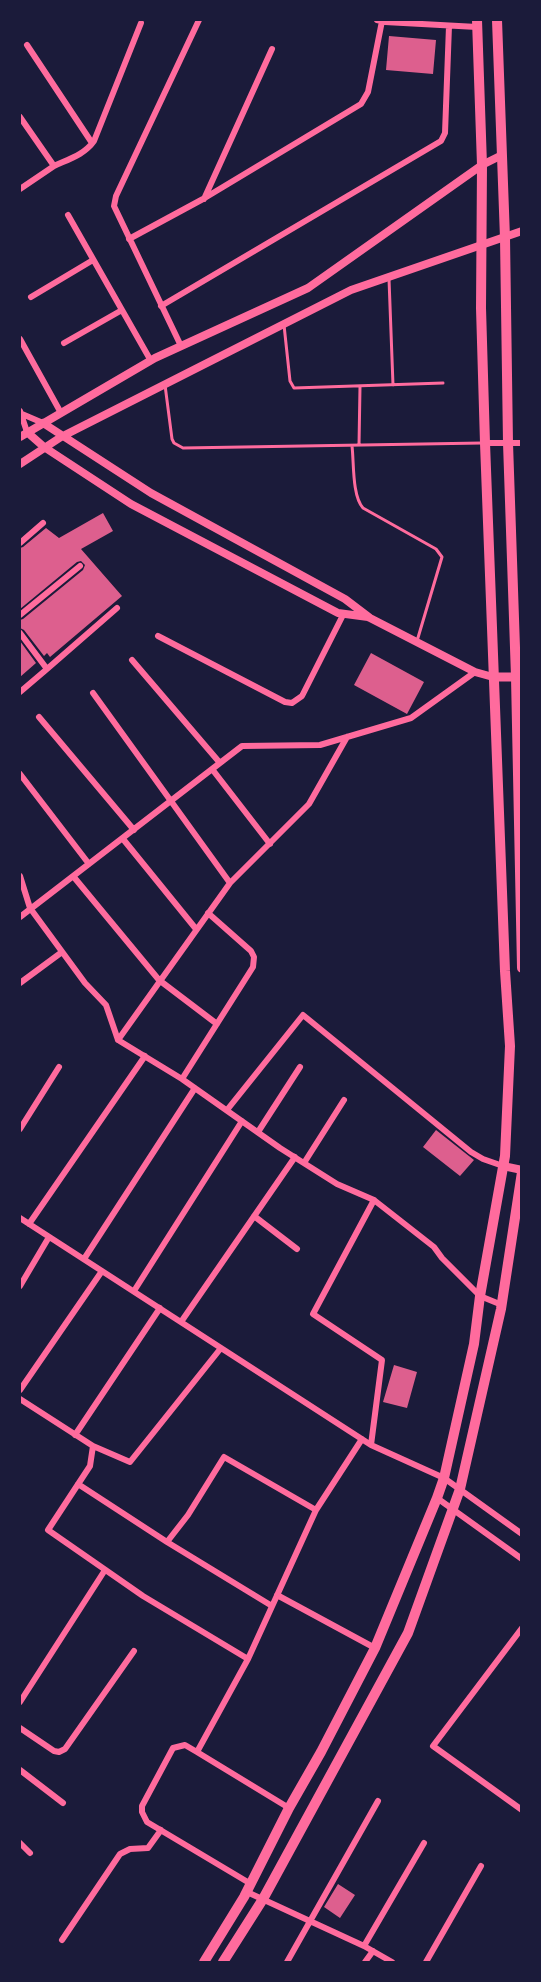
<!DOCTYPE html>
<style>
body{margin:0}
#map{position:relative;width:541px;height:1982px;overflow:hidden;background:#1b1b3a;font-family:Karla,sans-serif}
canvas{display:block}
.frame{position:absolute;inset:0;border:21px solid #1b1b3a;pointer-events:none}
</style>
<div id="map">
<canvas width="541" height="1982"></canvas>
<div class="frame"></div>
</div>
<script>
const ctx = document.querySelector('canvas').getContext('2d');
ctx.lineJoin = 'round';
function fill(path, color) {
  ctx.fillStyle = color;
  ctx.fill(path, 'evenodd');
}
function strokePath(path, color, width, dash) {
  ctx.strokeStyle = color;
  ctx.lineWidth = width;
  ctx.lineCap = dash ? 'butt' : 'round';
  ctx.setLineDash(dash || []);
  ctx.stroke(path);
}
fill(new Path2D(`
 M389,36L436,40L433,74L386,70Z
 M103,513L113,531L81,549L122,596L50,657L47,653L44,656L24,630L20,628V620L23,619L83,570L85,565L81,561L77,562L20,609V548L23,547L46,528L59,538Z
 M20,641L36,663L20,677Z
 M371,653L424,682L407,714L354,685Z
 M436,1130L474,1160L460,1176L423,1147Z
 M394,1365L417,1372L407,1408L383,1402Z
 M338,1884L355,1895L340,1918L324,1907Z`), '#dd5f8e');
strokePath(new Path2D(`
 M389,279L393,385
 M284,325L290,381L294,388L443,383
 M165,385L172,439L174,443L183,448L482,443
 M359,445L360,387
 M352,446C354,462 352,496 363,508L436,549L442,557L417,641`), '#ff6b9d', 3);
strokePath(new Path2D(`
 M377,20L385,22L477,27
 M27,45L92,143
 M20,117L54,166L20,189
 M54,166C69,159 84,155 94,141L141,23
 M204,199L272,49
 M68,215L151,361
 M129,239L203,199L361,104L368,92L382,21
 M31,297L93,260
 M161,306L441,141L445,133L449,26
 M20,339L61,413
 M64,343L122,310
 M181,346L114,206L116,196L199,20
 M20,411L27,432
 M22,414L43,423
 M485,443H522
 M20,543L43,523
 M20,615L80,566
 M20,633L47,669L20,692
 M158,636L285,702L292,703L302,696L343,615
 M132,660L220,763
 M47,669L117,608
 M93,693L230,883
 M39,717L134,830
 M212,769L270,844
 M20,774L89,864
 M123,839L196,929
 M20,876L30,908L85,983L106,1005L118,1040L182,1079L280,1148L337,1184L374,1200L434,1247L442,1258L480,1296L502,1305
 M73,876L159,980L217,1024
 M20,917L242,746L320,745L411,718L475,672
 M20,983L62,952
 M118,1040L230,883L309,804L347,737
 M182,1079L253,967L254,957L251,951L208,913
 M227,1110L303,1015L471,1152L483,1159L503,1166
 M20,1129L59,1067
 M258,1132L300,1067
 M304,1163L344,1100
 M254,1216L297,1249
 M20,1218L371,1445L444,1478L522,1534
 M29,1224L145,1056
 M84,1259L195,1088
 M20,1286L49,1237
 M134,1291L242,1121
 M181,1322L295,1157
 M20,1390L102,1271
 M20,1399L93,1446L90,1466L48,1530L143,1596L248,1659
 M75,1435L160,1308
 M371,1445L382,1360L313,1314L374,1200
 M93,1446L130,1462L221,1348
 M78,1484L167,1542L272,1606
 M437,1498L522,1559
 M316,1510L362,1439
 M167,1542L188,1515L224,1457L316,1510L248,1659L197,1752L289,1808
 M277,1595L375,1648
 M522,1628L433,1746L522,1810
 M20,1702L105,1570
 M20,1728L54,1751L59,1752L65,1749L134,1651
 M197,1752L185,1745L173,1748L142,1806V1812L147,1822L251,1884
 M20,1770L63,1803
 M20,1843L30,1853
 M247,1892L364,1946L392,1962
 M62,1940L120,1854L130,1849L148,1848L161,1830
 M364,1946L424,1843
 M287,1962L378,1801
 M365,1962L373,1951
 M426,1962L481,1866`), '#ff6b9d', 6);
strokePath(new Path2D(`
 M43,423L151,493L345,599L370,618L475,672L493,677
 M27,432L44,447L131,504L338,613L368,617
 M20,437L155,358L308,288L482,165L502,155
 M20,464L61,437L351,290L522,231
 M503,1166L522,1170`), '#ff6b9d', 8);
strokePath(new Path2D(`
 M493,677H522`), '#ff6b9d', 9);
strokePath(new Path2D(`
 M497,20L505,238L508,443L516,677L522,968
 M204,1962L244,1897L289,1808L321,1752L375,1648L437,1498L444,1478L474,1344L480,1296L505,1156L510,1046L505,971L485,443L481,308L482,165L477,20
 M223,1962L263,1899L408,1633L460,1489L501,1309L522,1172`), '#ff6b9d', 10);
</script>
